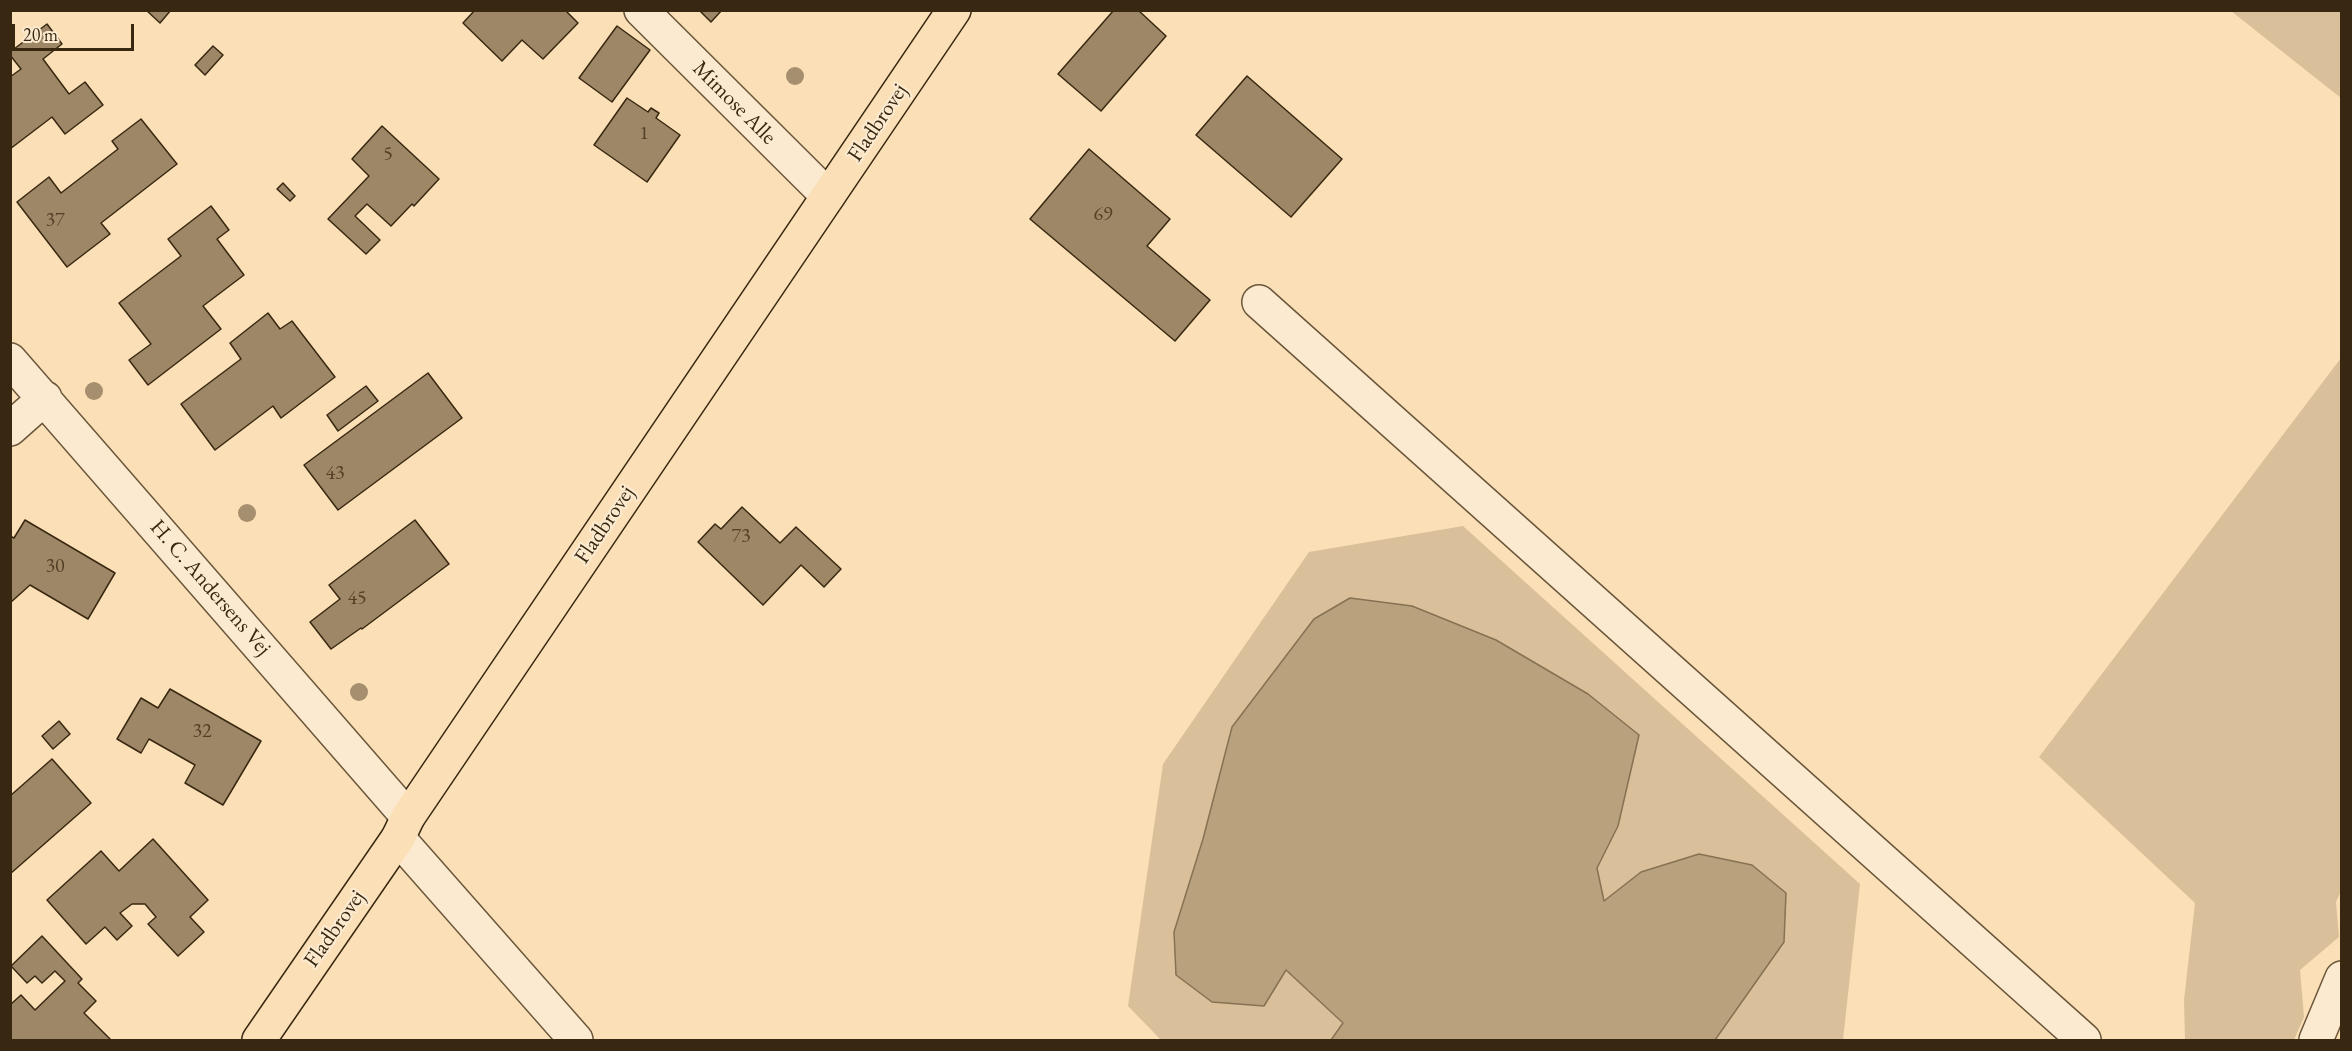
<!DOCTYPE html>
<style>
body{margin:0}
#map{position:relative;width:2352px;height:1051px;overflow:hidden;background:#fbdfb6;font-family:"EB Garamond",serif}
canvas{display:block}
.frame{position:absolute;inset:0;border:12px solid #392811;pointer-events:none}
.scale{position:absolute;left:12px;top:24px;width:122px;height:27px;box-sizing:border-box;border:3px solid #392811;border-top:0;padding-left:8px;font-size:18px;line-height:21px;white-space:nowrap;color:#392811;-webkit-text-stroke:4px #fcead0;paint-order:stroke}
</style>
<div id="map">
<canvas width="2352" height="1051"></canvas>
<div class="frame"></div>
<div class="scale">20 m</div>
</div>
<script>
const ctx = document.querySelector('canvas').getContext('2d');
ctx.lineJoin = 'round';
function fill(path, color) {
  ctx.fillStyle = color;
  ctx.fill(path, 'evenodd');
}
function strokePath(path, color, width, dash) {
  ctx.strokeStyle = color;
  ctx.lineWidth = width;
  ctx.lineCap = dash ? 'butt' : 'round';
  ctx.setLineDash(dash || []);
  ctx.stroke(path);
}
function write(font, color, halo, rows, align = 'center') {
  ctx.font = font + ' "EB Garamond",serif';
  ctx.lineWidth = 4.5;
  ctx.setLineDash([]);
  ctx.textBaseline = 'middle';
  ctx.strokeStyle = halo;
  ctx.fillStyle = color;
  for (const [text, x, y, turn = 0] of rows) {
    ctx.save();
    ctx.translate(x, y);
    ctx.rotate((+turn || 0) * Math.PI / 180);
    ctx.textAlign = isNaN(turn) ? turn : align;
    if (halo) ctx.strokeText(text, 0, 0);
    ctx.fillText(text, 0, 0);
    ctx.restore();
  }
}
fill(new Path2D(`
 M2231,11H2341V98Z
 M2341,358L2342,889L2336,902L2339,937L2300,970L2304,1017L2294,1040H2185L2184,1000L2195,903L2039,757Z
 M1463,526L1860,884L1843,1040H1715L1784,942L1641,872L1604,902L1597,868L1618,826L1203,839L1174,932L1286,969L1343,1024L1331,1040H1161L1128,1006L1163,764L1309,552Z`), '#dac09a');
const water = new Path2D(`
 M1350,598L1412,606L1496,640L1588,694L1639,735L1618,826L1597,868L1604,901L1641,872L1699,854L1752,865L1786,893L1784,942L1715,1040H1331L1343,1023L1286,970L1264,1006L1212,1002L1176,975L1174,932L1203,839L1232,727L1314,619Z`);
fill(water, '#b9a17e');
strokePath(water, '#867152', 1.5);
const building = new Path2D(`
 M146,10H171L160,23Z
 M475,10H565L578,23L543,59L522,40L502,61L463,23Z
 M699,10H722L711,22Z
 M1114,10H1138L1166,36L1101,111L1058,74Z
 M47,24L62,44L43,59L69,94L85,82L103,105L65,134L52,117L10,149V77L21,69L10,55V52Z
 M617,26L650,50L612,102L579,78Z
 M213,46L223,55L205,75L195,65Z
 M1247,76L1342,159L1291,217L1196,135Z
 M627,98L648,112L651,108L659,113L656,118L680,135L647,182L594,145Z
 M141,119L177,164L101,223L110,234L67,267L17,202L49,177L61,193L118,149L112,141Z
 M382,126L439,179L414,206L412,204L391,226L367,204L355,216L380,240L366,254L328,219L369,176L352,159Z
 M1089,149L1170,219L1147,246L1210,300L1175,341L1030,219Z
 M283,183L295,196L290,201L277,189Z
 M211,206L229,230L217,239L244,275L203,306L221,329L148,385L129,360L151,344L119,303L181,256L168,239Z
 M268,313L280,329L292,321L335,377L281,418L273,406L215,450L181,404L241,359L230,343Z
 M428,373L462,418L338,510L304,465Z
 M366,386L378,401L338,431L327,415Z
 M742,507L780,543L796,527L841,569L824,587L801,565L763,605L698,542L715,524L721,529Z
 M25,520L115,573L88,619L30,585L10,603V536L14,538Z
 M415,520L449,564L362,629L361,628L331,649L310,622L340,599L329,585Z
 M170,689L261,741L223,805L185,783L195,765L149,739L141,753L117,739L141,698L158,708Z
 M59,721L70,734L53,749L42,736Z
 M52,759L91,803L10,874V796Z
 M153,839L208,900L190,917L204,932L178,956L148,924L156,917L145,904H132L120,913L132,926L117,940L105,927L86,944L47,900L101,851L119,871Z
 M42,936L82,979L78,983L96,1001L84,1013L111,1040H10V1005L21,995L35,1010L65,981L55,971L42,983L35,976L27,983L11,966Z`);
fill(building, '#9e8767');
strokePath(building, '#392811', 1.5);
const minor = new Path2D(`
 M641,10L828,196
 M1259,302L2084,1040
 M10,360L408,817
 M10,429L45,398
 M398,838L576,1040
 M2316,1040L2342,978`);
const major = new Path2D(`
 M259,1040L398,838L408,817L954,10`);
strokePath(minor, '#6a563a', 36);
strokePath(major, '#392811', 36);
strokePath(minor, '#fcead0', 33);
strokePath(major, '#fbdfb6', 33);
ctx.fillStyle = '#a68f6e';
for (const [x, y] of [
 [795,76],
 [94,391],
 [247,513],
 [359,692]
]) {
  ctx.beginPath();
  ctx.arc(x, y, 9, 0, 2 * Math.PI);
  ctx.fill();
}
write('20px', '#524026', null, [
 ["1",644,134],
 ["5",388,155],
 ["69",1103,215],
 ["37",55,221],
 ["43",335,474],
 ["73",741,537],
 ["30",55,567],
 ["45",357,599],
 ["32",202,732]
]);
write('22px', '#392811', '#fcead0', [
 ["Mimose Alle",734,103,45],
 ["Fladbrovej",878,123,-56],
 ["Fladbrovej",605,525,-56],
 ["H. C. Andersens Vej",210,588,49],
 ["Fladbrovej",335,929,-55]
]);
</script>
